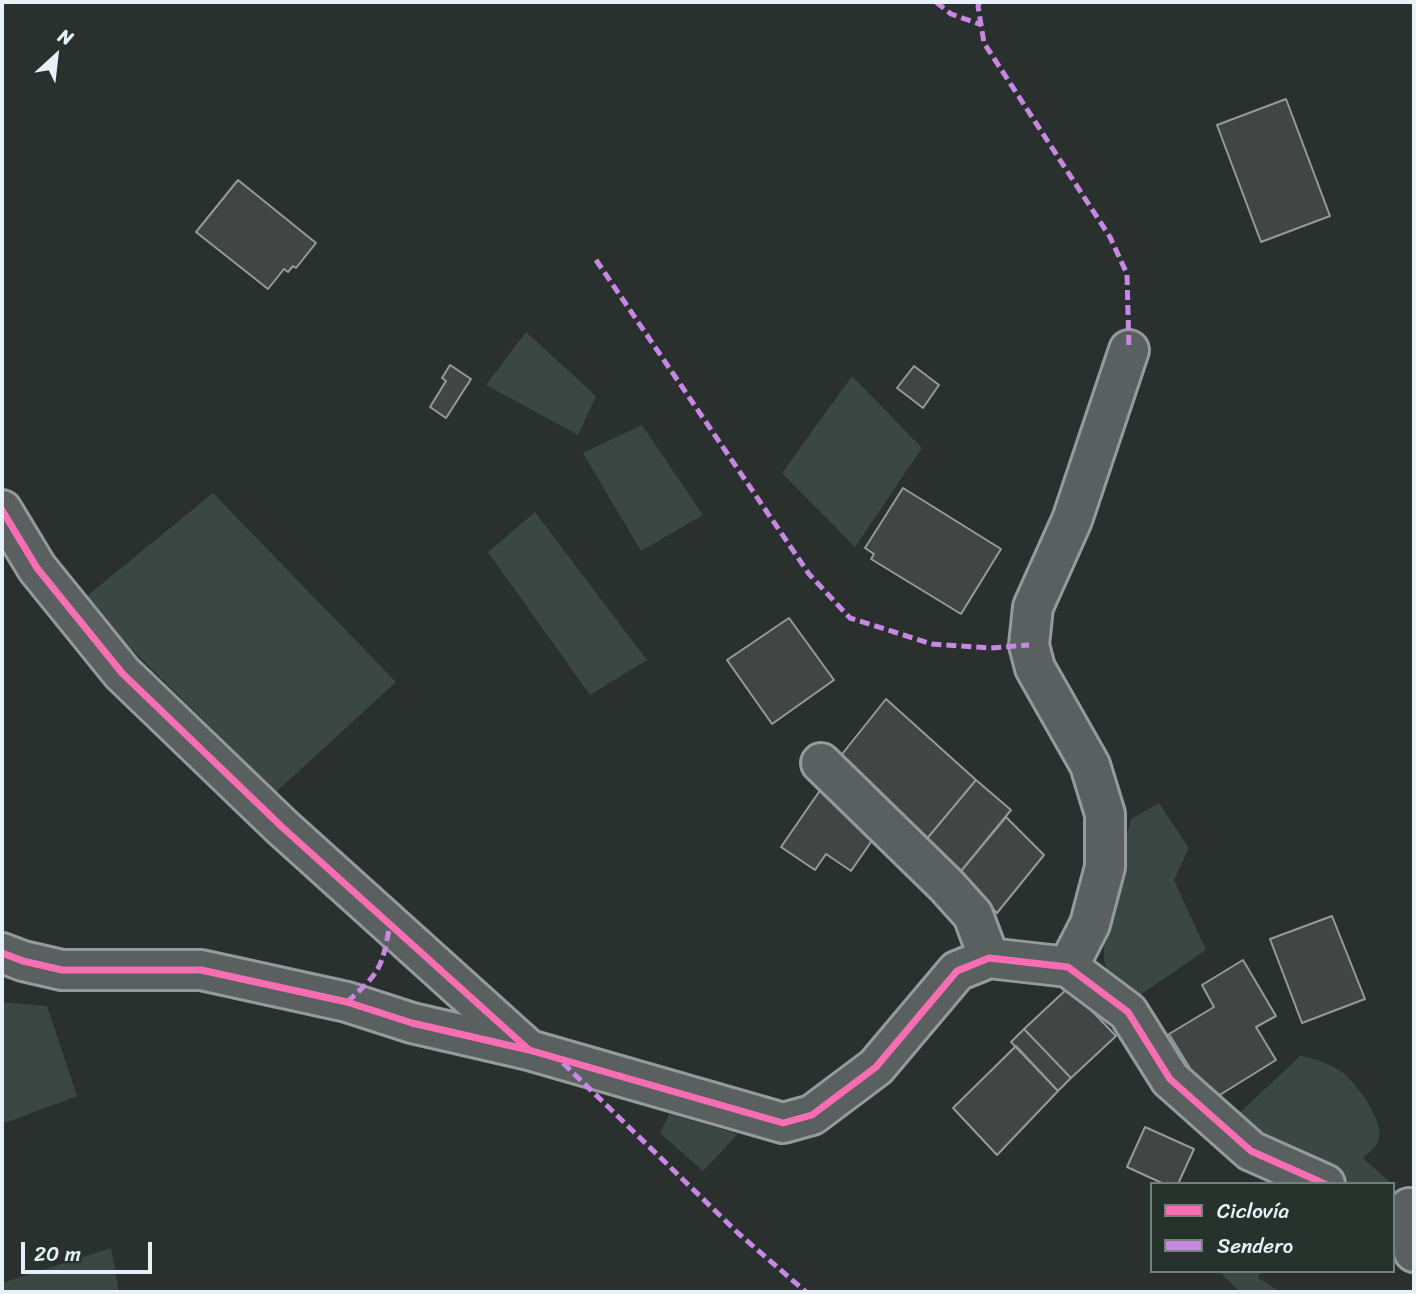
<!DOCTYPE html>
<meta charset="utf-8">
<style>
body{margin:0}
#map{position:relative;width:1416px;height:1294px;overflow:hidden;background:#29302d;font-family:Sriracha,sans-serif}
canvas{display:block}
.frame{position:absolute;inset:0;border:4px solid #e8f1f8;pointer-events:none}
.legend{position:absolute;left:1150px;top:1182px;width:245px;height:91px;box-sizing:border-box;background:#26332d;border:2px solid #747f7e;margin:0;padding:9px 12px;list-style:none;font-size:21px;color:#e8f1f8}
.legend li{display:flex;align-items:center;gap:14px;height:35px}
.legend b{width:35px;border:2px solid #747f7e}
.north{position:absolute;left:21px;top:21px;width:70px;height:70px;-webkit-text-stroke:5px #26332d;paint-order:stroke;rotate:27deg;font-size:19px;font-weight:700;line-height:28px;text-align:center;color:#e8f1f8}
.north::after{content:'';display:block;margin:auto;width:24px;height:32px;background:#e8f1f8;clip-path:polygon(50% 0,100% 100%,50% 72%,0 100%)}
.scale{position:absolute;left:21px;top:1242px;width:131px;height:32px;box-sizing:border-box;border:4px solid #e8f1f8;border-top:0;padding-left:9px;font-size:21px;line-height:24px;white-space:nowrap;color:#e8f1f8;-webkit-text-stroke:5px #26332d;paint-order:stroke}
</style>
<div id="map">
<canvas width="1416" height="1294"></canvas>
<div class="frame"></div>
<ul class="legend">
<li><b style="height:9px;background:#f96db3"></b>Ciclovía</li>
<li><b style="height:9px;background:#c787e3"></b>Sendero</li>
</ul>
<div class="north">N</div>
<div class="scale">20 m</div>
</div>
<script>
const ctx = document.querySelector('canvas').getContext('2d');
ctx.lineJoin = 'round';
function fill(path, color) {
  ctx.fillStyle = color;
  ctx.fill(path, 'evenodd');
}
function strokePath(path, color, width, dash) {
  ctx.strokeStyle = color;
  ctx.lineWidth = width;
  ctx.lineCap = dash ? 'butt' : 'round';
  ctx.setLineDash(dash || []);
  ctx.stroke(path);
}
fill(new Path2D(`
 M526,332L596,396L578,435L486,385Z
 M852,376L922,448L855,547L782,473Z
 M642,425L703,515L641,551L583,453Z
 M213,493L396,682L276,792L82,600Z
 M535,512L647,660L590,695L488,552Z
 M1159,803L1189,848L1174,880L1206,950L1140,995C1130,991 1118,988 1111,979C1090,949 1122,854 1131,819Z
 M2,1002L47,1006L77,1096L2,1124Z
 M1300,1056C1314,1058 1331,1064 1342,1072C1356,1083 1387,1123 1378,1142C1375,1148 1367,1154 1363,1158L1392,1184H1353L1274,1147L1232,1120Z
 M669,1114H670L738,1134L703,1171L660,1133Z
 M111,1248L119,1292H2V1283Z
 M1219,1271H1261L1258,1278L1281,1292H1240Z`), '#3b4743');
const building = new Path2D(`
 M1286,99L1330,216L1261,242L1217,125Z
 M238,180L316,243L296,268L293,266L288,272L284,269L268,289L196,232Z
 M450,365L471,379L446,418L430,407L446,381L442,378Z
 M914,366L939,385L923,408L897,388Z
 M903,488L1001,549L961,614L871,559L874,554L865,548Z
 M789,618L834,680L772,724L727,660Z
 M886,699L976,780L925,841L839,758Z
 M976,780L1011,810L957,876L925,841Z
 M821,789L880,829L851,871L826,854L815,870L781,847Z
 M1006,817L1044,855L997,913L957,876Z
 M1332,916L1365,999L1302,1023L1270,939Z
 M1243,960L1276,1016L1256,1027L1276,1060L1210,1101L1169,1034L1214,1007L1202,985Z
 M1069,987L1116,1036L1071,1078L1024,1029Z
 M1024,1029L1071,1078L1058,1091L1011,1042Z
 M1016,1046L1058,1091L997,1155L953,1108Z
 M1145,1127L1194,1149L1178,1184H1164L1127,1167Z`);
fill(building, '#414644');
strokePath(building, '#959a9a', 2);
const minor = new Path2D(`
 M2,510L37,568L122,673L282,827L528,1049
 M821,763L946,885L973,915L989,958
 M2,953L23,961L62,970H201L347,1002L412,1023L529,1050L783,1123L812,1115L876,1067L957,971L989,958L1068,967L1128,1012L1170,1079L1251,1151L1325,1184
 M1068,967L1090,924L1105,867V814L1090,765L1035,668L1029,645L1033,607L1072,520L1129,350
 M1409,1208L1414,1252`);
strokePath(minor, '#959a9a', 44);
strokePath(minor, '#5a6060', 38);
strokePath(new Path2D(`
 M936,2L951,14L982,25
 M980,2L978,6L984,43L1110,237L1127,274L1129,350
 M596,260L809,574L850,618L932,644L990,648L1029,645
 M347,1002C381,972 382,967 390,924
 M563,1063L738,1233L806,1292`), '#c787e3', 5, [10, 5]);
strokePath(new Path2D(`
 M2,510L37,568L122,673L282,827L528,1049
 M2,953L23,961L62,970H201L347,1002L412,1023L529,1050L783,1123L812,1115L876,1067L957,971L989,958L1068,967L1128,1012L1170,1079L1251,1151L1325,1184`), '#f96db3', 7);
</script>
